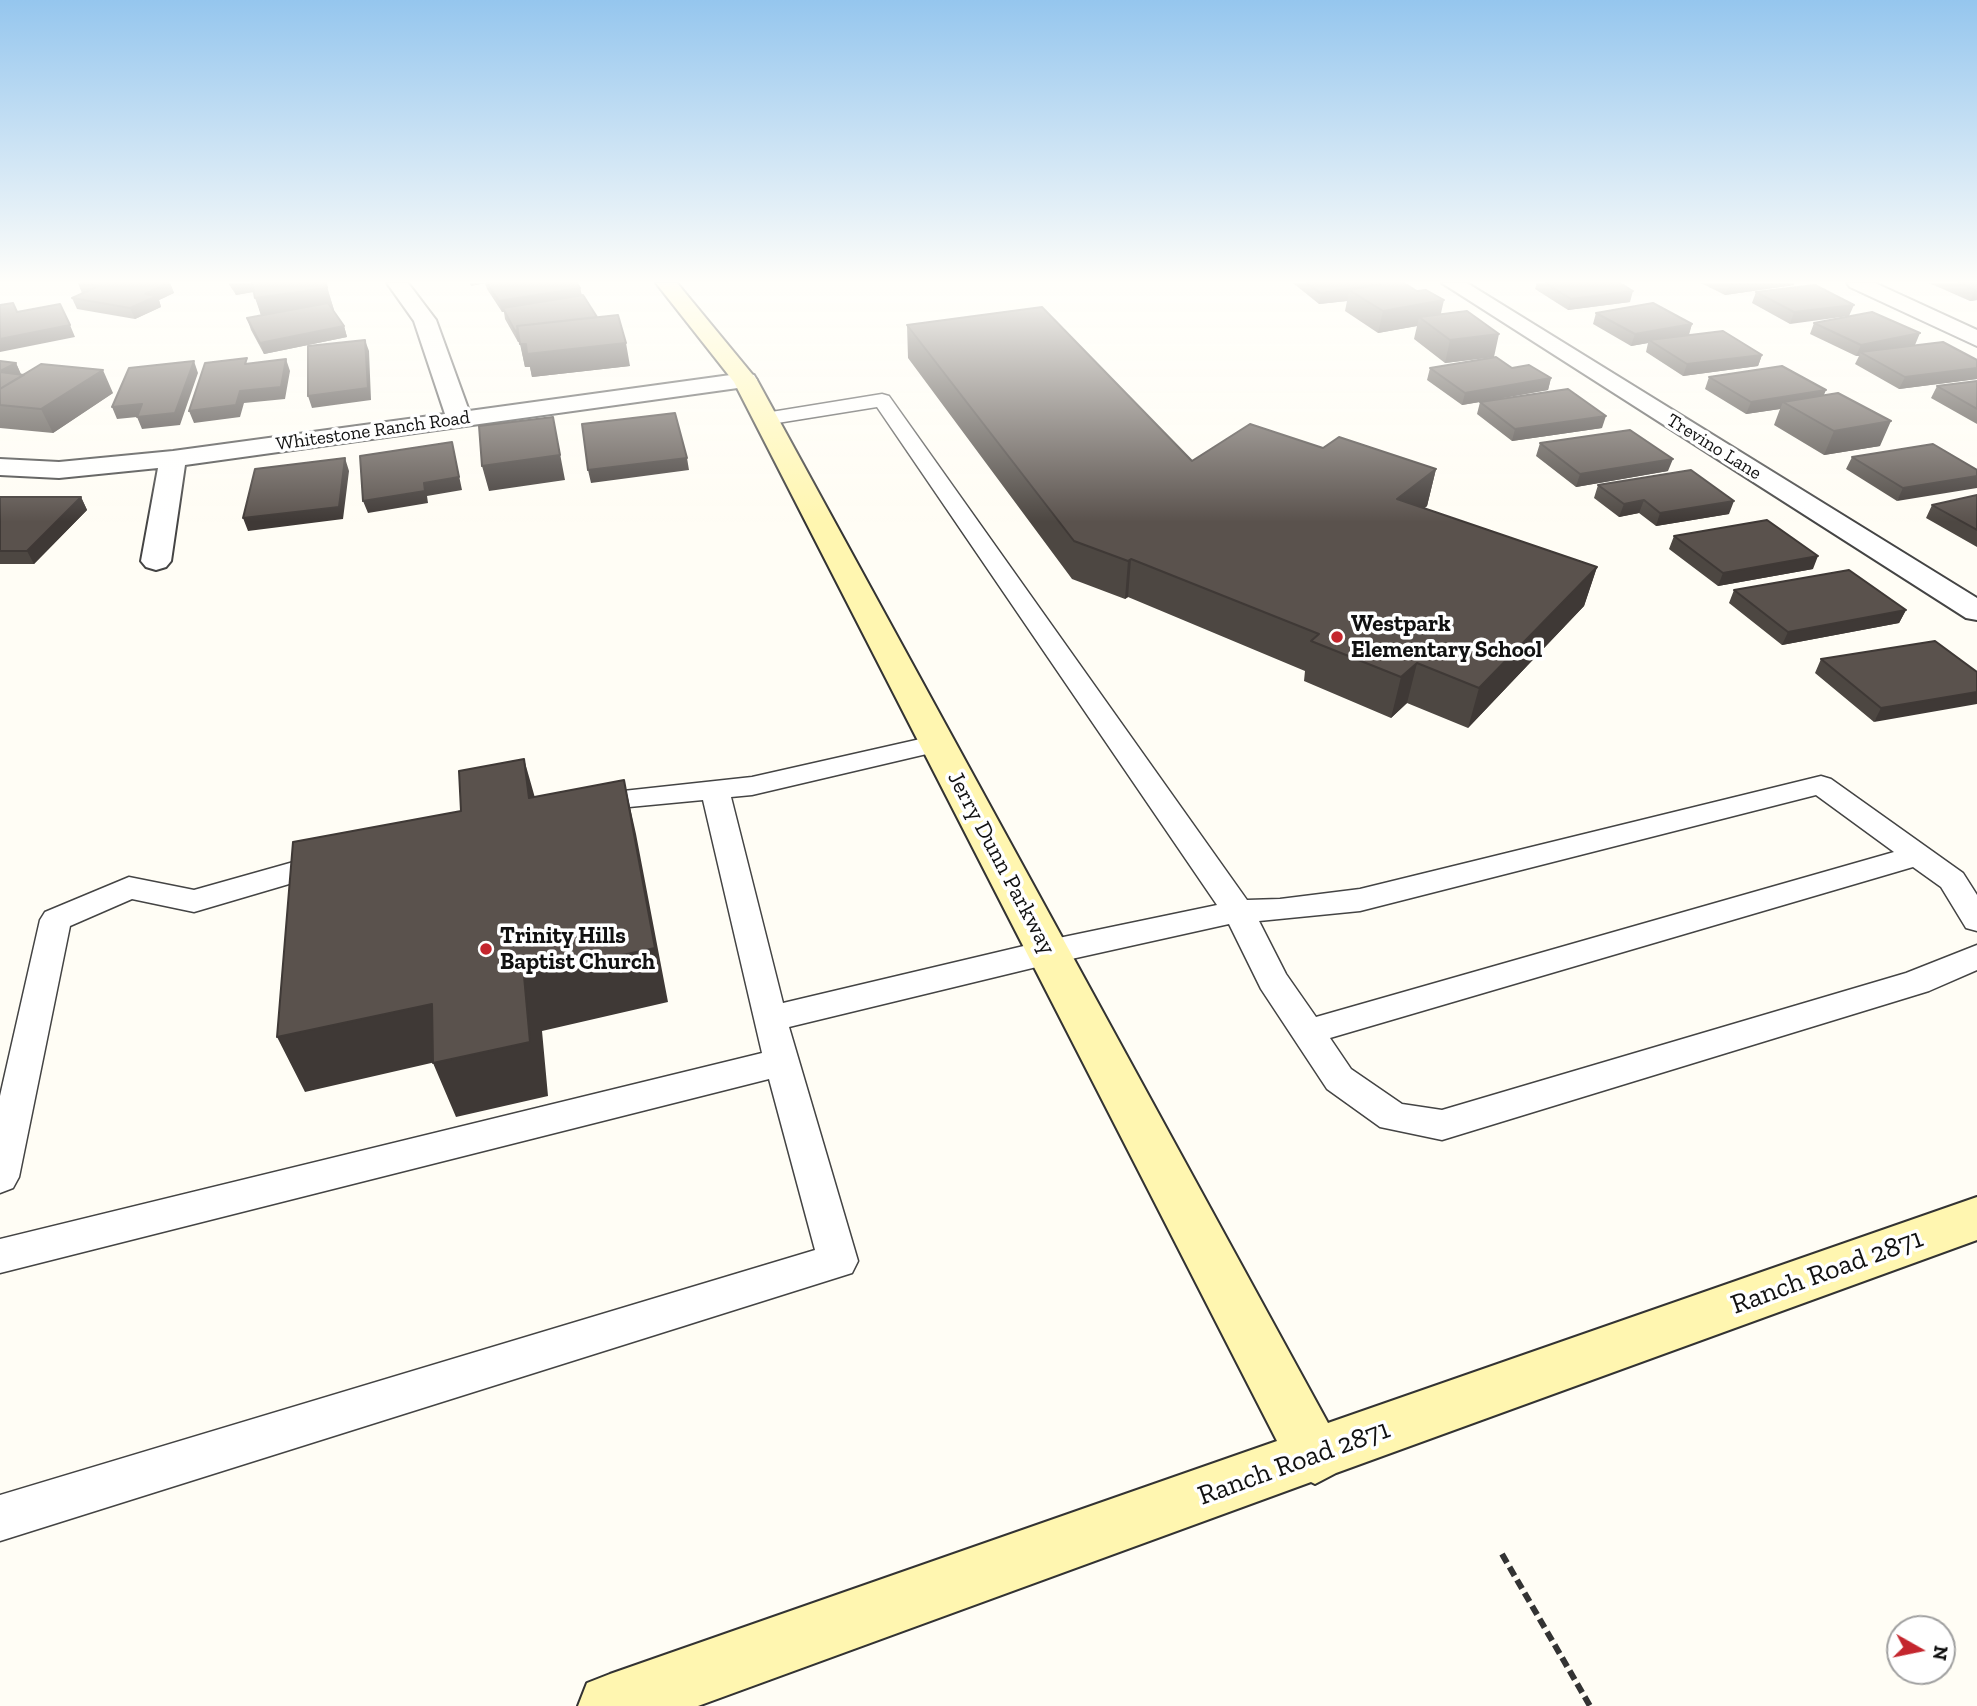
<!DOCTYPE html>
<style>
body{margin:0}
#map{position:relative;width:1977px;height:1706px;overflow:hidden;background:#fffdf5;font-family:"Zilla Slab",serif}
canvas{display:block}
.north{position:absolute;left:1886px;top:1615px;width:70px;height:70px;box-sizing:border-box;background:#fff;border:2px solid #a0a0a0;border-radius:50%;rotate:99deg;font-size:19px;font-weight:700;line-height:28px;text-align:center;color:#111}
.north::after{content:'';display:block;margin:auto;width:24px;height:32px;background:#c4262e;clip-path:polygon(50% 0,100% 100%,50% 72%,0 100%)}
</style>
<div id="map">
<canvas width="1977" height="1706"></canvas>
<div class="north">N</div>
</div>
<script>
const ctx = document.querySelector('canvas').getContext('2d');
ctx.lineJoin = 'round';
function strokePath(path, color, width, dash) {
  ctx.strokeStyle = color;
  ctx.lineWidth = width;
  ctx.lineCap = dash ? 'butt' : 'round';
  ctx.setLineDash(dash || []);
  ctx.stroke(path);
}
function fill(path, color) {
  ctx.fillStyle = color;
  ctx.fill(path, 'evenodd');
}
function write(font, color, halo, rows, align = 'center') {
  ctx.font = font + ' "Zilla Slab",serif';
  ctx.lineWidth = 7;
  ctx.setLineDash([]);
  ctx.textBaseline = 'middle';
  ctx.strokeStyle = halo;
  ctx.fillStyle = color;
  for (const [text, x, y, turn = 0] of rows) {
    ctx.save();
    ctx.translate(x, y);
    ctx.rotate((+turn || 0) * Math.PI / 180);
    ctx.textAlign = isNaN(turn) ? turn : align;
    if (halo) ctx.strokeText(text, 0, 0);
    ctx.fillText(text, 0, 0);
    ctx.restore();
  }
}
const lane = new Path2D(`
 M882,394L889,396L1247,900L1280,899L1360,889L1821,776L1831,779L1963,873L1977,895V931L1966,928L1941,887L1913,867L1330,1038L1351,1069L1402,1104L1442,1110L1906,973L1977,945V970L1929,991L1442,1140L1380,1127L1327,1089L1261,989L1229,924L1049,964L789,1027L858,1261L852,1273L0,1541V1495L815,1250L769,1079L0,1273V1239L762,1053L703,800L587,811L577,808L573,802L577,796L752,777L938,735L948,737L952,743L948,749L752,795L731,797L783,1003L1049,940L1217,905L877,407L765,425L755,419L765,413ZM1816,795L1894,852L1316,1017L1286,974L1259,921L1360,911Z
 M329,852L340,855L344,862L340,869L194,912L132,899L70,926L19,1177L13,1188L0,1193V1096L40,920L45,912L129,877L194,890Z`);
const street = new Path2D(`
 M387,283H408L436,320L469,411L745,373L754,375L757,380L754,385L745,387L185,465L171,561L166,567L156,570L146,567L141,561L158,468L59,478L0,475V459L59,462L173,451L445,414L414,321Z
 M1442,283H1467L1977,598V620L1966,618Z
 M1847,283H1875L1977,330V346L1850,287Z`);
const secondary = new Path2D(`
 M656,283H677L757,380L1328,1423L1977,1197V1240L1336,1473L1315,1484L1311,1482L698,1706H578L587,1683L610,1674L1277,1441L734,382Z`);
strokePath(lane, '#444', 3);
strokePath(street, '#444', 4);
strokePath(secondary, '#333', 4);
strokePath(new Path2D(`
 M1502,1554L1590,1706`), '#333', 6, [10, 5]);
fill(lane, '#fff');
fill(street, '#fff');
fill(secondary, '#fff6b0');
fill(new Path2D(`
 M78,283H170L174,293L159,300L161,307L135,319L77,309L72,298L82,293Z
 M228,283H326L334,310H333L344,326L347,337L264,354L251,330L247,318L261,316L254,292L236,295Z
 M470,283H577L580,288L582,295L630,366L532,377L530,367H525L520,342H518L505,319L504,312H502L487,289L485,283L471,286Z
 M1293,283H1404L1494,357L1445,363L1414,339L1417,326L1378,333L1345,311L1347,301L1319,304Z
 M1537,283H1621L1630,302L1568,310L1535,289Z
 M1701,283H1794V285L1725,295Z
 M1929,283H1977V300L1970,301Z
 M1815,285L1790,324L1752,303L1756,292Z
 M1596,313L1692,324L1689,335L1762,355L1758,366L1683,376L1646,352L1648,343L1631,346L1593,324Z
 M1814,323L1915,345L1901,347L1977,360V379L1899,389L1855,364L1859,356H1856L1810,334Z
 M907,325L1192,461L1323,448L1436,469L1427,506L1424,508L1597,567L1584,606L1468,728L1407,703L1391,718L1304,681L1305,671L1128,597L1125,599L1072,579L908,358Z
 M0,361L16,363L21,374L113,393L53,433L0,428Z
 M1430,368H1512L1551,378L1548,390L1487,401L1602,428L1512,441L1477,414L1480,402L1462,405L1427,380Z
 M1709,377L1825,395L1880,446L1824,455L1774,425L1780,409L1746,414L1705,389Z
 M1977,381V424L1931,398L1937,386Z
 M1540,443L1668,471L1576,487L1536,456Z
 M1933,444L1897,501L1846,469L1852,457Z
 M1598,485L1729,514L1656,526L1639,513L1619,517L1594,498Z
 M1977,495V547L1926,518L1932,505Z
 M0,497H81L87,510L34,564H0Z
 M1674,536L1813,569L1718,586L1669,549Z
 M1734,590L1906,610L1899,623L1782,645L1729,603Z
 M1935,641L1874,722L1815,673L1821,659Z`), '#4d4742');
fill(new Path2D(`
 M168,283H170L174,293L159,300L161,307L135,319L130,308L145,294Z
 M237,283H298L236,295L232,284Z
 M471,283H485L471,286Z
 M1730,283H1794V285L1725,295Z
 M327,288L334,310L263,320L255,298Z
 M580,288L582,298L503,308L504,312H502L499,301Z
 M1349,290L1347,301L1319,304L1321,293Z
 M1975,290H1977V300L1970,301Z
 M1633,291L1630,302L1568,310L1571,299Z
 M1444,300L1439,322L1419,317L1417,326L1378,333L1383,311Z
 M1854,305L1849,316L1790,324L1794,312Z
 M1692,324L1688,336L1649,340L1648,343L1631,346L1635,334Z
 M70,325L75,337L0,352V339Z
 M344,326L347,337L264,354L260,343Z
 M599,329L518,342L515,331Z
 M1920,333L1915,345L1864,354L1860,352L1859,356H1856L1861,345Z
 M1499,334L1494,357L1445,363L1450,340Z
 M365,340L369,351L371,400L312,408L308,396Z
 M626,343L630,366L532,377L530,367H525L520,344Z
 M1762,355L1758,366L1683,376L1687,364Z
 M286,359L290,371L285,399L244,403L240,417L194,423L189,411L240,391Z
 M194,361L198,373L180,425L142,429L137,417L117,419L112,407Z
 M16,363L21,375L0,371Z
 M1977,368V379L1899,389L1905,377Z
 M103,370L113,393L53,433L41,409Z
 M1551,378L1548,390L1462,405L1465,393Z
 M1826,390L1821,402H1783L1780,409L1746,414L1751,402Z
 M1606,416L1602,428L1512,441L1515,429Z
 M553,417L565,480L489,491L482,466Z
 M1891,421L1880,446L1824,455L1834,431Z
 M452,442L462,490L427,496L428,503L368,513L363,501L424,483Z
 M345,458L349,471L343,519L248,531L243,518Z
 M687,458L689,470L591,483L588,470Z
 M1673,459L1668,471L1576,487L1580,474Z
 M1436,469L1427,506L1389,537L1397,499Z
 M1977,476V488L1897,501L1903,488Z
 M81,497L87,510L34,564L27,551Z
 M1644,500L1639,513L1619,517L1624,504Z
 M1734,501L1729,514L1656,526L1660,513Z
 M1818,556L1813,569L1718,586L1723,573Z
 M1131,559L1128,597L1125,599L1128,561Z
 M1597,567L1584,606L1468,728L1479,688Z
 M1906,610L1899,623L1782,645L1788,632Z
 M1417,663L1407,703L1391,718L1401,677Z
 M1977,692V704L1874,722L1881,708Z
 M524,759L539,812L529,798Z
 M624,780L636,834L668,1002L542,1031L548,1096L456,1117L433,1063L524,976Z
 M432,1004L453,1058L305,1092L277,1037Z`), '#3f3936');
const building = new Path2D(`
 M81,283H168L145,294L157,296L130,308L72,298L99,286Z
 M252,283H326L327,288L255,298Z
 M487,283H577L580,288L499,301Z
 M1307,283H1387L1321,293Z
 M1387,283H1404L1417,291L1426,290L1444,300L1383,311L1349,290Z
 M1546,283H1620L1633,291L1571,299Z
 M1959,283H1977V290H1975Z
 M1815,285L1854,305L1794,312L1756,292Z
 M583,295L597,317L517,326L518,330L515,331L503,308Z
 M13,303L17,312L60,304L70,325L0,339V305Z
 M328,303L344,326L260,343L247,318Z
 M1653,303L1692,324L1635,334L1596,313Z
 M1042,307L1192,461L1250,424L1323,448L1339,437L1436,469L1397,499L1597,567L1479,688L1417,663L1401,677L1311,641L1319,634L1131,559L1128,561L1074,541L907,325Z
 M1467,311L1499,334L1450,340L1419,317Z
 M1872,312L1920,333L1861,345L1814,323Z
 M618,315L626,343L527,354L526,344H520L517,326Z
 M1723,331L1762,355L1687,364L1649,340Z
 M365,340L368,388L308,396V346Z
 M1943,342L1977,360V368L1905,377L1860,352Z
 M1496,357L1512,368L1529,365L1551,378L1465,393L1430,368Z
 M247,358L245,364L286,359L281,387L240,391L236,405L189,411L205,363Z
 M0,361L16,363L0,371Z
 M194,361L175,413L137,417L142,404L112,407L129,368Z
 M41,364L103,370L41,409L0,405V389Z
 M1782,366L1826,390L1751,402L1709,377Z
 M0,372L24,375L0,389Z
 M1977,381V409L1937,386Z
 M1568,389L1606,416L1515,429L1480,402Z
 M1838,393L1891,421L1834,431L1783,402Z
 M675,413L687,458L588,470L582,424Z
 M553,417L560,455L482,466L479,426Z
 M1630,430L1673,459L1580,474L1540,443Z
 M452,442L459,477L424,483L425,491L363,501L360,456Z
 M1933,444L1977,470V476L1903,488L1852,457Z
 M345,458L339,507L243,518L255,469Z
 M1691,470L1734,501L1660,513L1644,500L1624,504L1598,485Z
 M1977,495V530L1932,505Z
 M0,497H81L27,551H0Z
 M1767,520L1818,556L1723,573L1674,536Z
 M1849,570L1906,610L1788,632L1734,590Z
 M1935,641L1977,672V692L1881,708L1821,659Z
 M524,759L529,798L624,780L655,948L524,976L530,1042L433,1063L432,1004L277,1037L293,842L461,811L459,771Z`);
fill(building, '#5a524d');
strokePath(building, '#3f3936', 2);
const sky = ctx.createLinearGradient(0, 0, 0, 522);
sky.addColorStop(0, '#95c6ee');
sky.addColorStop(0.54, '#fffefa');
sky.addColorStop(1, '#fffefa00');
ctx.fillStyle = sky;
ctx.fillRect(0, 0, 1977, 522);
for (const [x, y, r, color] of [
 [1337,637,7,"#c4262e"],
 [486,949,7,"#c4262e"]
]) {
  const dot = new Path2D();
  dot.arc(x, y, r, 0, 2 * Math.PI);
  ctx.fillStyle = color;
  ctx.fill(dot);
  strokePath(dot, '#fff', 2.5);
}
write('19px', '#111', '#fff', [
 ["Whitestone Ranch Road",373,431,-8],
 ["Trevino Lane",1714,447,32]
]);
write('bold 23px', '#111', '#fff', [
 ["Westpark",1351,624],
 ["Elementary School",1351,650],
 ["Trinity Hills",500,936],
 ["Baptist Church",500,962]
], 'left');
write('23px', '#111', '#fff', [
 ["Jerry Dunn Parkway",1001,863,62]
]);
write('28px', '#111', '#fff', [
 ["Ranch Road 2871",1827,1272,-20],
 ["Ranch Road 2871",1294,1463,-20]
]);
</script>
